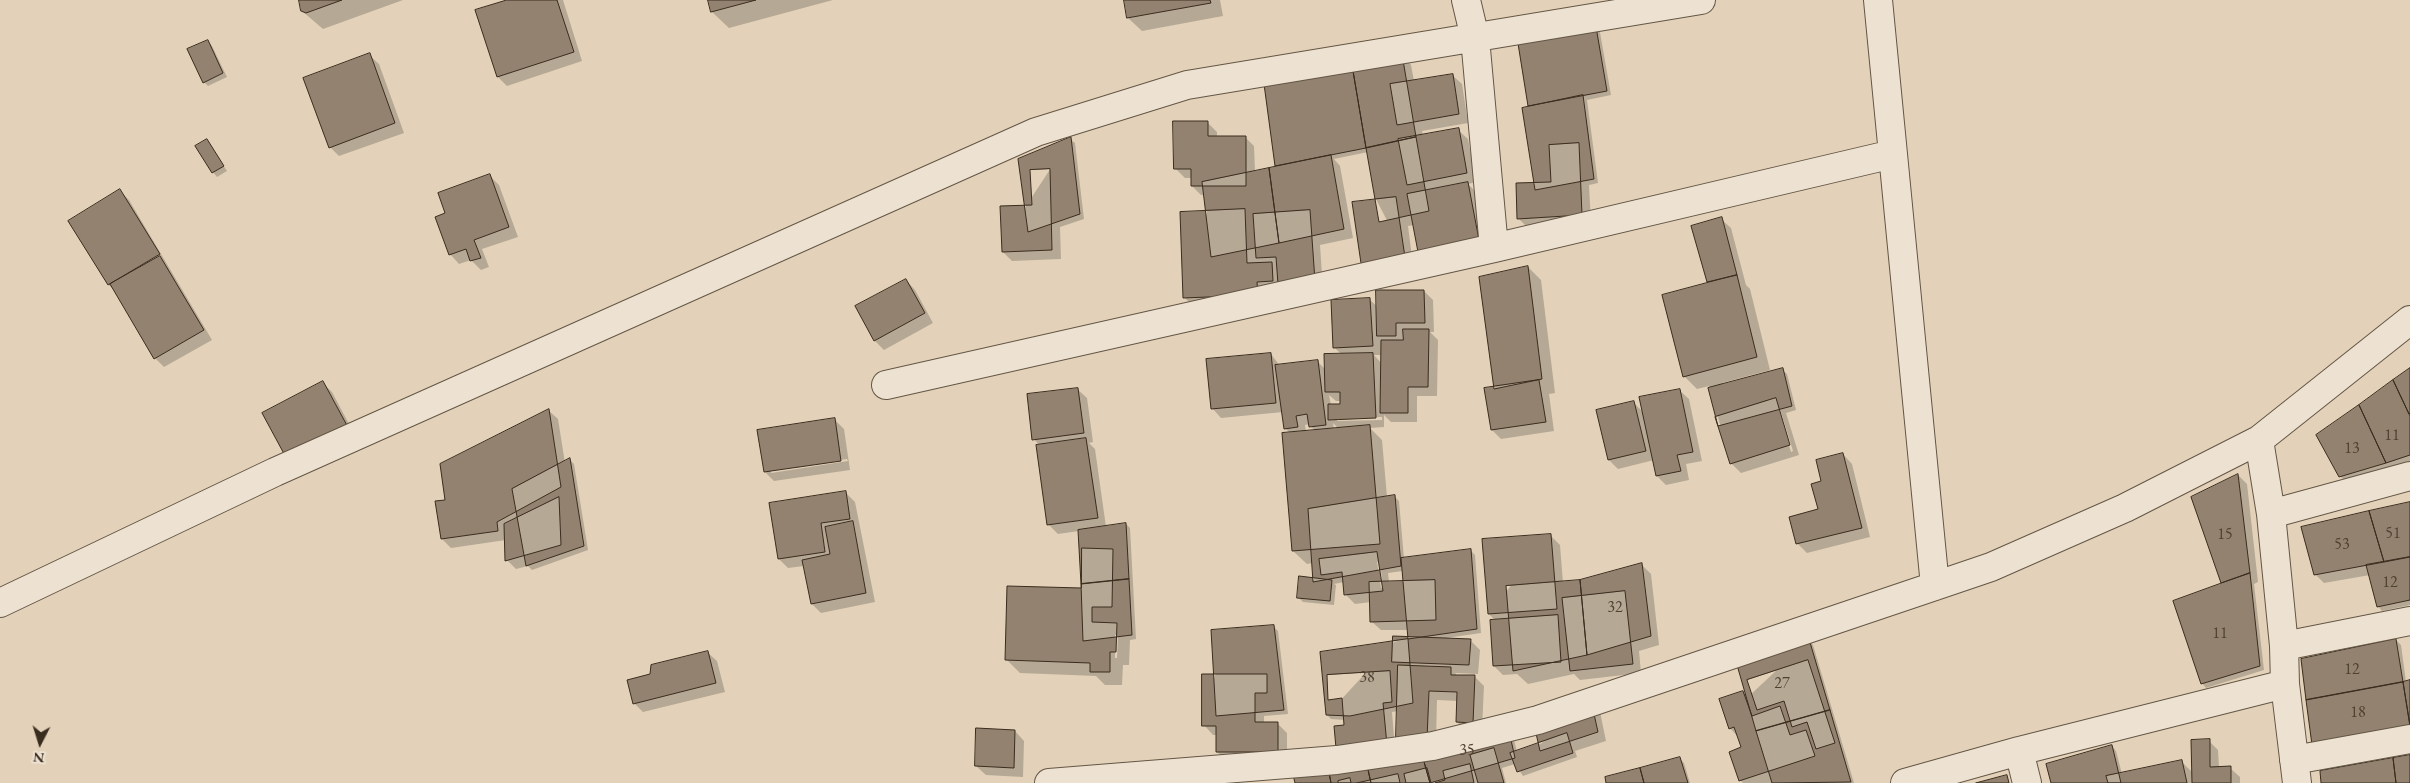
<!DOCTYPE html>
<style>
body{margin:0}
#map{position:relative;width:2410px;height:783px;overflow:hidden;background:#e3d2b9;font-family:"EB Garamond",serif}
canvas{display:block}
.north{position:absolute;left:15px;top:718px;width:50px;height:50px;-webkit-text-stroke:4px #ede2d2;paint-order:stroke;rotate:185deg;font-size:14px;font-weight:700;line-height:20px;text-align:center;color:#3a2c1e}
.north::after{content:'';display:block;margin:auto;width:18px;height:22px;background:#3a2c1e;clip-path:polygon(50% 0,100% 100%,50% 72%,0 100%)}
</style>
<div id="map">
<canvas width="2410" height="783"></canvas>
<div class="north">N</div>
</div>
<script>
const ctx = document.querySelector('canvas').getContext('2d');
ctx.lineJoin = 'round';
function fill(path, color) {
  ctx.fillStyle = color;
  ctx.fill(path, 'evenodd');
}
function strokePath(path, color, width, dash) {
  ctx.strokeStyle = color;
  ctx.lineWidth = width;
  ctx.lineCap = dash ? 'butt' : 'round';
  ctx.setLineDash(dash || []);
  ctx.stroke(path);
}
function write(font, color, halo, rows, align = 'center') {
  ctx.font = font + ' "EB Garamond",serif';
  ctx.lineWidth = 4.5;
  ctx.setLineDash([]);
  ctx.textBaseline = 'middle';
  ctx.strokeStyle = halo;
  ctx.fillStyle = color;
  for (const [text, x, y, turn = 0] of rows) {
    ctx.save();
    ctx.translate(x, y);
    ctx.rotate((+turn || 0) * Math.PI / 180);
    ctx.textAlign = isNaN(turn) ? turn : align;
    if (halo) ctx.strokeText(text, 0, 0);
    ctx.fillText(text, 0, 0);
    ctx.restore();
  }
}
fill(new Path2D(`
 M300,0H403L323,29L302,11Z
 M511,0H563L582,61L507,86L498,77L476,11Z
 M710,0H833L729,28L712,12Z
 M1125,0H1220L1223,16L1142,31L1128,18Z
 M1598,21L1611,95L1587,100L1598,183L1589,185L1591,224L1527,227L1518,218L1535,184L1529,107L1518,32Z
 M208,41L212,46L227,77L208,86L204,82Z
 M369,55L379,64L404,133L339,156L330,147Z
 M1402,55L1411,65L1414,81L1452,75L1462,84L1468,123L1422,131L1423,136L1458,130L1468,139L1476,182L1468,184L1477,193L1487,249L1414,225L1408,226L1414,273L1377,201L1368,152L1334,159L1340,166L1353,238L1320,245L1323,290L1198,311L1185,298L1207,212L1205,195H1201L1192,186V178H1185L1175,168L1207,122L1217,132V137H1245L1254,146L1255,172L1278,167L1266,85Z
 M1070,139L1075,143L1084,219L1060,227L1061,259L1012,261L1003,252L1026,206Z
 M206,140L227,171L217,177L213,172Z
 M490,176L499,185L518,237L482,249L489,267L481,270L471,260L459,264L450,254Z
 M120,191L129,200L212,340L164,367L155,358L115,291L109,285L70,221Z
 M1721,219L1731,228L1746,285L1750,289L1770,370L1722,383V385L1782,370L1787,374L1796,410L1786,413L1799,455L1741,473L1731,463L1709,386L1697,389L1684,376L1710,283L1693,226ZM1778,409H1780L1793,451L1791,452Z
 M1528,267L1541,280L1555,393L1549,394L1554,431L1501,439L1492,430L1495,388Z
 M906,280L915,290L933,323L884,350L875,341Z
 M1424,291L1433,300L1434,332H1430L1438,340L1437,396H1417V422H1391L1384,415V427L1370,428L1382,440L1387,497L1394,496L1399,501L1404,559L1471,551L1475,555L1481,633L1446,638L1470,640L1480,650L1478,674L1455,673L1458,676H1474L1484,686L1482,729L1511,728L1517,752L1540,744L1599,707L1606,741L1575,751L1577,757L1523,776L1515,764L1502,768L1506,783H1296L1345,756V720L1331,719L1327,715L1394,642L1409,638L1408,630H1381L1371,621V602L1355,604L1346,595L1344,582L1334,584L1336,585L1334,605L1303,602L1298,597L1314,579L1313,563L1307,564L1293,551L1290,433L1285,428L1283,412L1221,418L1212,408L1271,354L1280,366L1317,361L1326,370L1342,355L1334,347L1370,300L1378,307ZM1374,355H1382V364ZM1329,395L1336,401H1341V405H1331ZM1382,417V420L1337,421V418ZM1333,423L1339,429L1334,430ZM1310,424V426L1316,431L1306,432L1305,425ZM1377,562H1380L1383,587L1381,588ZM1403,571L1404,582H1389L1388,573ZM1437,700L1458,701L1457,722L1468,733L1436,741ZM1398,711L1407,747L1395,749L1392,712Z
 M2410,370V461L2345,481L2340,476Z
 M323,383L332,392L358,441L299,471Z
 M1077,389L1087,398L1093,442L1089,443L1095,449L1106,527L1126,524L1130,528L1136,639L1130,640L1129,665H1123L1122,685H1105L1096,676L1020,673L1007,660L1082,589L1079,531L1058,534L1048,524L1040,446L1034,439ZM1115,635H1118L1117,658H1115Z
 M1679,390L1689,399L1702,461L1686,464L1689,480L1666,485L1657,476L1654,460L1618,469L1609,460L1633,402L1643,412Z
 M548,410L558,419L565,463L570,460L574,464L588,550L532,570L528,566L516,569L507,560L506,540L451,548L442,539L447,501Z
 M835,420L844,429L850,470L774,481L765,472ZM847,459L848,461L771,473V470Z
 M1843,454L1852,464L1870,537L1807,553L1797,543L1820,510L1823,482Z
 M2238,475L2247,484L2258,582L2254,584L2264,670L2206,688L2202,683L2223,584L2193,497Z
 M846,493L855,502L875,602L821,613L812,604L804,566L788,568L779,559Z
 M2410,503V605L2382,611L2378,606L2370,575L2324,583L2315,574Z
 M1550,535L1560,545L1563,583L1580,581L1642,565L1651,574L1659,645L1639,651L1641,673L1580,680L1574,674L1528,684L1517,674L1503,675L1494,666L1496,621L1489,614Z
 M1273,626L1278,631L1288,714L1264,716V723H1277L1287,733V761H1227L1217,752V735H1213L1204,725L1215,675Z
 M1809,640L1813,645L1854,783H1743L1740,780L1742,748L1738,737L1730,728L1743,692L1748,697Z
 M2396,640L2401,645L2406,682H2410V725Z
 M707,652L717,661L725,692L643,712L634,703L651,674Z
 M1015,731L1024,741L1023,777L986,775L976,766Z
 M2209,741L2218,750L2219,768H2230L2240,777V783H2052L2112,746L2116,751L2122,774L2182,762L2193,773Z
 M1680,759L1684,763L1690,783H1607Z`), '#0003');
const building = new Path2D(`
 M299,0H342L306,13L301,11Z
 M507,0H557L574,52L497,77L475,10Z
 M708,0H756L711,12Z
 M1124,0H1210L1211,3L1127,18Z
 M1594,15L1607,91L1528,106L1516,31Z
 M208,40L223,73L203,83L187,49Z
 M370,53L395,123L329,148L303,78Z
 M1402,54L1416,137L1366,148L1352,65Z
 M1352,65L1366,148L1275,166L1264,84Z
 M1453,74L1459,114L1397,125L1390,84Z
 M1583,95L1594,179L1535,190L1522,108Z
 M1173,121H1208V136H1246V186H1191V169H1174Z
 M1459,128L1467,173L1407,185L1398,139Z
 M1071,137L1080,214L1028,232L1018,159Z
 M1416,137L1429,211L1379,222L1366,148Z
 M207,139L224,166L212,173L195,146Z
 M1579,143L1582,215L1517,219L1516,183L1551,182L1549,145Z
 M1331,155L1344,229L1279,243L1269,168Z
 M1269,168L1279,243L1211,257L1202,182Z
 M1050,169L1052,250L1002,252L1000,206L1032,205L1030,170Z
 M490,174L509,227L474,240L481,258L470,261L466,249L449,255L435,217L445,213L438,193Z
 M1468,182L1479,240L1418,252L1407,194Z
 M120,189L160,254L108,285L68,221Z
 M1396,197L1406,264L1362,270L1352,202Z
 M1245,209L1247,263L1272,262L1273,281L1257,282L1258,295L1183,298L1180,212Z
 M1310,210L1315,281L1278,284L1276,257L1256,258L1253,214Z
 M1722,217L1737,275L1707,282L1691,226Z
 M160,256L204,330L154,359L110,284Z
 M1528,266L1542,379L1494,389L1479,277Z
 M1737,275L1757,357L1683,377L1662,295Z
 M906,279L925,313L874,341L855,306Z
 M1376,290H1424L1425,323H1396V336H1377Z
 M1370,298L1373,346L1333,348L1331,300Z
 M1403,329H1429L1428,387H1408V413H1380L1381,340H1403Z
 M1271,353L1276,403L1211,409L1206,359Z
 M1373,353L1376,418L1328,420V404H1340V392H1325L1324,354Z
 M1318,360L1326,425L1309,427L1307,414L1296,416L1298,427L1284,429L1275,365Z
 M1783,368L1792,406L1718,426L1708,388Z
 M2410,368V413L2409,414L2393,380Z
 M1539,380L1546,422L1491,430L1484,388Z
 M2393,380L2410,416V455L2386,463L2359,405Z
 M323,381L350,431L289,463L262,413Z
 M1078,388L1084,433L1032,440L1027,394Z
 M1680,389L1693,452L1677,455L1681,471L1656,476L1639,397Z
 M1776,398L1790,445L1730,464L1715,417Z
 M1634,401L1646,451L1608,460L1596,410Z
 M2359,405L2386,463L2339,477L2316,435Z
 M549,409L561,487L497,522L498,531L441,539L435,501L445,500L440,464Z
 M835,418L841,461L764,472L757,430Z
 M1370,425L1380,544L1292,551L1282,433Z
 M1086,438L1098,518L1047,525L1036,445Z
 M1843,453L1862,528L1796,544L1789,517L1818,509L1811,484L1821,481L1816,460Z
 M570,458L584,546L526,566L512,489Z
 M2238,474L2250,573L2221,583L2191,497Z
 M846,491L850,519L821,523L825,552L778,559L769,503Z
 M1395,495L1401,566L1313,582L1308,509Z
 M559,497L561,545L505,561L504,524Z
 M2410,502V557L2384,562L2369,511Z
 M2369,511L2384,562L2314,575L2301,527Z
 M853,521L866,593L811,604L802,560L830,554L825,527Z
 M1126,523L1129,579L1081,584L1078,530Z
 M1551,534L1557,609L1488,614L1482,539Z
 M1082,548L1113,549L1112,607H1092V622L1117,623L1116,652H1110V672H1090V663L1005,660L1007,586L1081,588Z
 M1471,549L1477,629L1408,639L1401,558Z
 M1377,552L1383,591L1344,595L1342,572L1321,575L1319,559Z
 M2410,557V600L2377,607L2366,565Z
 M1642,563L1651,636L1587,655L1580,580Z
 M2250,573L2260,666L2201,684L2173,601Z
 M1299,576L1332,580L1330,601L1297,598Z
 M1129,579L1132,635L1083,641L1081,584Z
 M1435,580L1436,620L1370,622L1369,582Z
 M1580,580L1587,655L1513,671L1506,586Z
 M1625,591L1633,664L1570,671L1562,598Z
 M1558,615L1561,662L1493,666L1490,620Z
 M1274,625L1284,710L1216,716L1211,630Z
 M1393,636L1471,639L1469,665L1392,662Z
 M1408,639L1413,703L1350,716L1326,715L1320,652Z
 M1809,639L1830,710L1756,731L1735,658Z
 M2396,639L2403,682L2306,700L2301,659Z
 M708,651L716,683L633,704L627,680L650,674L651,665Z
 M1808,660L1835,743L1816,749L1807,722L1792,727L1784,701L1757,710L1747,680Z
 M1398,665L1451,667V675H1475L1473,723L1456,722L1457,692L1429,691L1427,739L1396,738Z
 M1390,671L1392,702L1383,703L1387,745L1336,748L1334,726L1344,725L1342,698L1328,700L1327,675Z
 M1202,674H1267V693H1255V722H1278V752H1216V726H1202Z
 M2410,680V726L2403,682Z
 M2403,682L2410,726L2312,745L2306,700Z
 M1743,691L1752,716L1780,706L1790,735L1806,730L1815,756L1739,781L1729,752L1741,747L1734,727L1729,729L1719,699Z
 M1590,696L1598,732L1540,751L1531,711Z
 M1830,710L1851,782L1772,783L1756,731Z
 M1507,722L1515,758L1430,783L1419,744Z
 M976,728L1015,730L1014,768L975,766Z
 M1567,733L1573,753L1517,772L1510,753Z
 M2210,739V767L2231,766V783H2192L2191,740Z
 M1419,744L1430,783H1371L1364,752Z
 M2112,745L2121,783H2051L2046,764Z
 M1494,748L1504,783H1478L1470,755Z
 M1364,752L1371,783H1331L1326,757Z
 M2410,755V783H2396L2393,758Z
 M1326,757L1331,783H1295L1290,762Z
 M1680,757L1688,783H1644L1640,768Z
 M2393,758L2396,783H2321L2320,771Z
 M2182,760L2187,783H2108L2106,776Z
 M1470,764L1474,783H1435L1445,780L1443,771Z
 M1427,768L1431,783H1406L1404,774Z
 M1640,768L1644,783H1606L1605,777Z
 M1398,774L1400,783H1357Z
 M2007,775L2009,783H1976Z
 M1350,778L1351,783H1338V781Z`);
fill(building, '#92826f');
strokePath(building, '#3a2c1e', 1);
const minor = new Path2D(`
 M1466,0L1475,38L1494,248
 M1878,0L1935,586
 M886,385L1494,248L1893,154
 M2259,440L2271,514L2284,646L2285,684L2297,783
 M2271,514L2410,476
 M0,603L275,472L1036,132L1187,85L1701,0
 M2284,646L2410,621
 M2019,751L2027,783
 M2294,760L2410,739
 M1049,783L1337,760L1433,746L1538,720L1935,586L1991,567L2125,508L2259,440L2410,320
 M1905,783L2019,751L2285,684`);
strokePath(minor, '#645645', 30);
strokePath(minor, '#ede2d2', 28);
write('16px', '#504232', null, [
 ["11",2392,436],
 ["13",2352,449],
 ["51",2393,534],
 ["15",2225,535],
 ["53",2342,545],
 ["12",2390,583],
 ["32",1615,608],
 ["11",2220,634],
 ["12",2352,670],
 ["38",1367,678],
 ["27",1782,684],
 ["18",2358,713],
 ["35",1467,751]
]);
</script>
